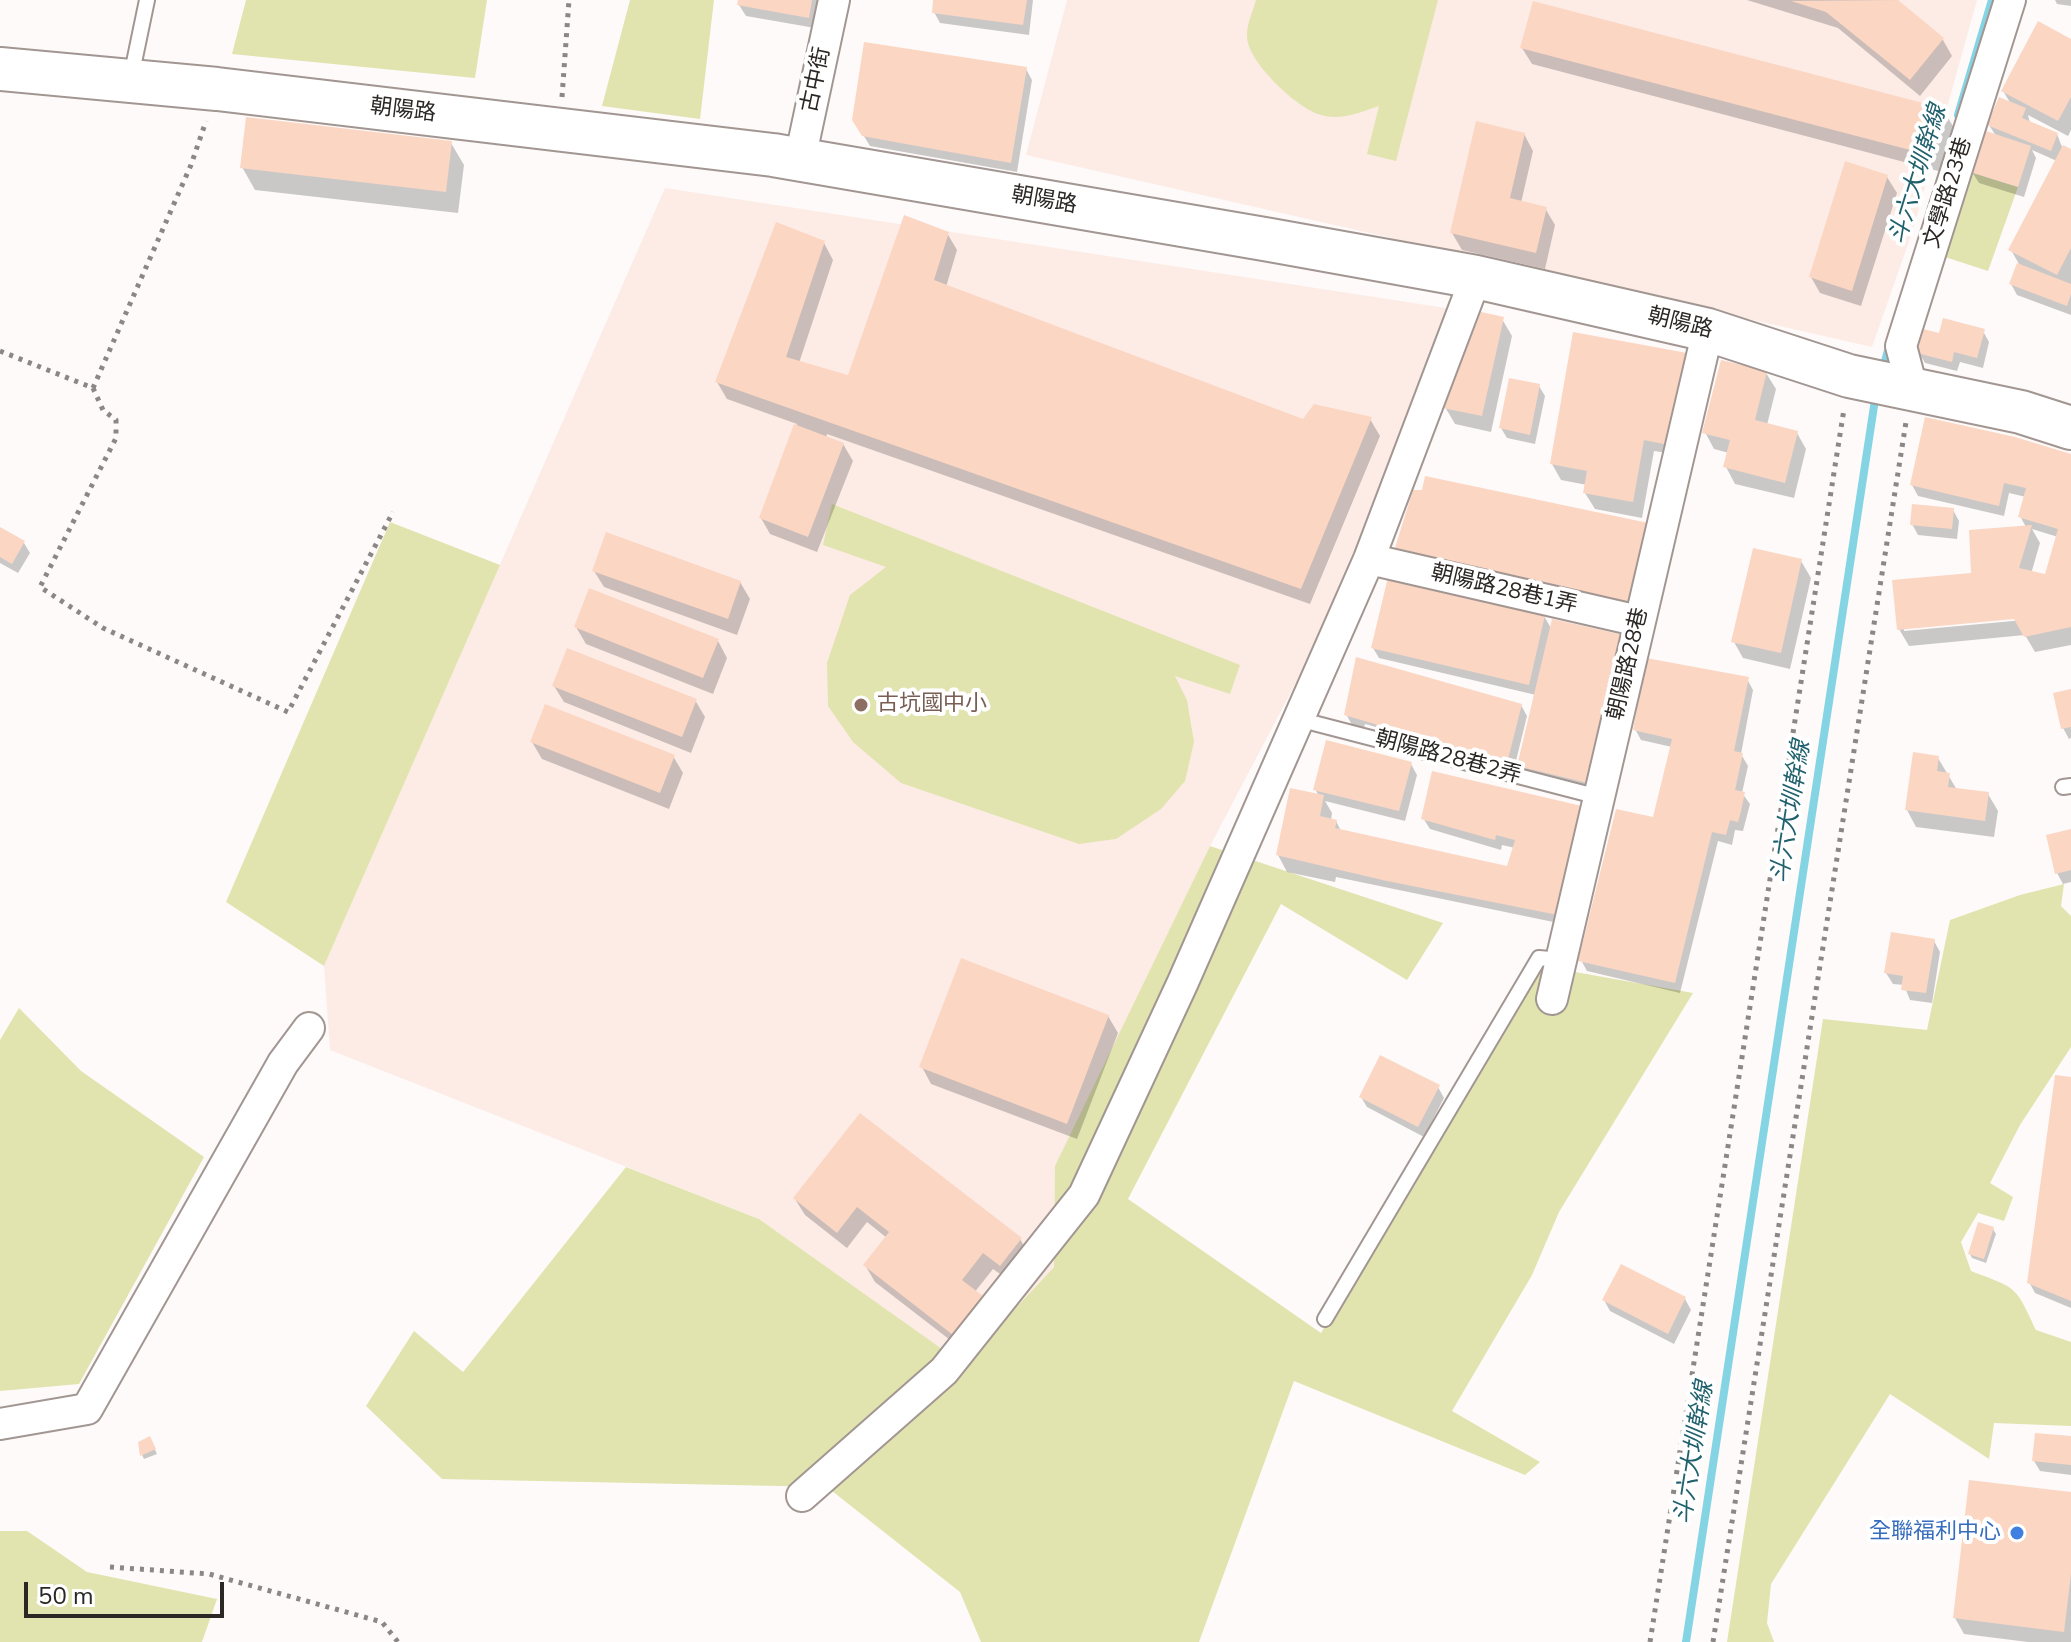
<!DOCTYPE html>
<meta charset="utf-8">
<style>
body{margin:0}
#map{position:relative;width:2071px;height:1642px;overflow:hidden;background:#fdfaf9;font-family:"Nunito Sans",sans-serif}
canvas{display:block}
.scale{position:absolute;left:24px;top:1582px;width:200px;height:36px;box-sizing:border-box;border:4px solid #2b2725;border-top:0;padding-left:10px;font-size:24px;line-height:28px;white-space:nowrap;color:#2b2725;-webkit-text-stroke:6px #fff;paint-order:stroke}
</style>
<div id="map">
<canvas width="2071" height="1642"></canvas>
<div class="scale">50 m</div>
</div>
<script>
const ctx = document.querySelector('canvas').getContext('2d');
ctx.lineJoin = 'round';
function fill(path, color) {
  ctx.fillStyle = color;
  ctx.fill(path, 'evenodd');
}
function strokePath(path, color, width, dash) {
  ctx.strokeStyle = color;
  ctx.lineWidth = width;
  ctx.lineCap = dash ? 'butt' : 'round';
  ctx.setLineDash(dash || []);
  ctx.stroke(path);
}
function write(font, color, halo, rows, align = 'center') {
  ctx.font = font + ' "Nunito Sans","Noto Sans TC",sans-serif';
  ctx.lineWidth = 8;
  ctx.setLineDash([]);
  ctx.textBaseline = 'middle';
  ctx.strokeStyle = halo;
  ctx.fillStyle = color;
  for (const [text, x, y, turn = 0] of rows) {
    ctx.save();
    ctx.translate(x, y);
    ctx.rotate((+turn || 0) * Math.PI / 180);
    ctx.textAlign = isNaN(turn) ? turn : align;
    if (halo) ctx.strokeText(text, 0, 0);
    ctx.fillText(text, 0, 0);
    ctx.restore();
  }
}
fill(new Path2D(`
 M1067,0H1977L1913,230L1872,347L1026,155Z
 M665,188L1459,310L1365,551L1210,846L1056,1166L1054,1267L962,1364L759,1219L330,1050L324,966Z`), '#fdece6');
fill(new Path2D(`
 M246,0H487L475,78L232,54Z
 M630,0H714L700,119L602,106Z
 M1256,0H1438L1396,161L1367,154L1379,106C1361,112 1338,122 1318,114C1295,106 1248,62 1247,37C1246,26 1253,11 1256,0Z
 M1970,172L2018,187L1988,271L1945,257Z
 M832,504L1240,665L1230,694L1175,676L1187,700L1194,742L1185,781L1161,809L1116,839L1079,844L901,783L853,742L828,706L827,663L850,595L886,567L823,545Z
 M390,522L500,565L324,966L226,902Z
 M1210,846L1443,923L1407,980L1281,904L1128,1199L1321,1333L1536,965L1693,993L1559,1212L1532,1275L1452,1411L1540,1462L1525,1475L1294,1381L1199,1642H981L960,1592L827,1487L442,1479L366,1406L414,1331L463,1372L626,1167L759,1219L963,1364L1054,1267L1055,1166Z
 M2064,884L2061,906L2071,916V1047L2020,1125L1990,1183L2013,1197L2004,1221L1978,1213L1961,1242L1971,1271C2018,1289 2015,1285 2036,1330L2071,1342V1426L1994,1423L1989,1459L1890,1394L1771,1584L1767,1623L1774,1642H1727L1823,1019L1927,1030L1950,920L2020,895Z
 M19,1008L81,1071L204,1157L79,1384L0,1391V1040Z
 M0,1531H27L87,1572L217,1599L202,1642H0Z`), '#e1e4af');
fill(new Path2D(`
 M740,0H820L815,28L746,16L739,5Z
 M933,0H1033L1029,35L940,23L934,12Z
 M1747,0H1895L1943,40L1952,56L1920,96L1838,28Z
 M2055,0H2071V6L2057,4Z
 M2071,41V130L2068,136L2028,115L2030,123L2057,134L2062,147L2071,151V315L2017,295L2011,284L2019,264L2011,250L2057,161L2032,150L2036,158L2024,197L1979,183L1972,172L1996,136L1989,125L2011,104L2003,91Z
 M1522,48L1944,111L1954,128L1942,172L1532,64Z
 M1026,69L1032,80L1017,172L870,146L854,120Z
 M1524,134L1533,151L1521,203L1545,208L1555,225L1545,269L1462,250L1452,233Z
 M451,143L464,165L458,213L255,190L242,167Z
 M1887,177L1897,193L1861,306L1820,293L1811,277Z
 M947,233L957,250L946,287L1303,422L1370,419L1380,436L1310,604L827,434L826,438L843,444L853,461L817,552L770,534L761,518L797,424L727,399L717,382L824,243L833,260L799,363L850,377Z
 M1502,319L1512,336L1491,432L1455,424L1445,407Z
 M1983,331L1989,342L1983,368L1960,362L1957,371L1925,363L1919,353L1940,335Z
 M1686,355L1692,365L1674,454L1654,451L1642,518L1595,509L1585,493L1587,485L1561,480L1552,464Z
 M1766,373L1776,389L1767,425L1797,433L1806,449L1794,498L1735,484L1726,467L1729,453L1714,449L1705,432Z
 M1539,386L1545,396L1535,444L1507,438L1501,428Z
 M2071,456V645L2035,652L2025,635L1909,646L1899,629L1973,575L2026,527L2020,516L2026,497L2009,493L2004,516L1918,496L1912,485ZM2032,529L2058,537L2050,579L2031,574L2040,543ZM2023,616L2024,620L1904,631V627Z
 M1953,510L1959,521L1957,539L1918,535L1912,524Z
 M0,530L24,543L30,553L18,573L0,563Z
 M1801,561L1811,578L1790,669L1743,658L1734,642Z
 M594,571L740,582L750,599L737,635L604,587Z
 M1544,616L1552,630L1594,793L1525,776L1519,766L1536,695L1379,658L1373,648Z
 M576,627L718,641L727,658L713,694L586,644Z
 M1747,679L1753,690L1741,754L1748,766L1742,793L1750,804L1743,831L1735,830L1732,845L1718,841L1680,993L1587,971L1581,960L1654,820L1672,747L1641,740L1635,729Z
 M554,686L695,700L705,717L691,753L564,702Z
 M2071,691V738L2069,739L2063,728Z
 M1521,705L1527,716L1513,773L1436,748L1432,742L1421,739L1420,744L1380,733L1376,727L1365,724L1364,728L1352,725L1346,714Z
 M532,742L673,756L683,773L669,809L542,759Z
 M1938,758L1957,790L1988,794L1998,811L1994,837L1916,827L1907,810Z
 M1411,764L1417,775L1405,821L1325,801L1332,813L1331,820L1336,821L1341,831L1508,869L1515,848L1502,845L1501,850L1430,829L1423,818L1577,853L1563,924L1336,877L1335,882L1287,872L1278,855L1319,796L1315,789Z
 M2071,831V882L2063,884L2057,873Z
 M1934,941L1940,952L1932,1003L1910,1000L1904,985L1893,984L1886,973Z
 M1108,1016L1118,1033L1077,1139L931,1084L922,1067Z
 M2071,1079V1308L2035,1293L2029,1282Z
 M1438,1087L1444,1098L1424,1137L1367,1107L1361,1097Z
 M860,1115L1020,1239L1030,1256L1010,1281L993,1269L974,1293L981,1298L991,1314L963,1350L875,1282L865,1265L887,1238L867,1222L847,1248L805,1215L795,1199Z
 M1993,1229L1996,1234L1986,1263L1972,1258L1970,1254Z
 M1685,1299L1691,1310L1674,1344L1610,1311L1604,1300Z
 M2071,1438V1475L2040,1471L2034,1461Z
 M152,1443L157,1454L144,1459L142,1455Z
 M2071,1494V1642H2028L1964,1634L1955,1618Z`), '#0003');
strokePath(new Path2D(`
 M1958,115L1992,0
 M1882,372L1890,343
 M1686,1642L1876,393`), '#84d4e4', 8);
fill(new Path2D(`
 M738,0H812L809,18L737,5Z
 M933,0H1027L1023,25L932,13Z
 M1898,0L1944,38L1910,80L1826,12L1791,1Z
 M1533,1L1946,109L1933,156L1520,48Z
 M2038,21L2071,39V97L2058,121L2001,91Z
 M864,42L1027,67L1011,163L862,136L852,120Z
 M1999,97L2026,108L2022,118L2058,133L2051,151L1987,125Z
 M246,117L452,141L446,192L240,168Z
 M1476,121L1525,133L1510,198L1547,207L1536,253L1450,233Z
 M1983,130L2031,146L2018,187L1970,172Z
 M2063,145L2071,149V248L2057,275L2008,250Z
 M1845,161L1888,175L1852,291L1809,277Z
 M904,215L949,232L934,280L1303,419L1314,404L1372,417L1301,589L715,382L776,222L825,241L786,357L848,375Z
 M2017,263L2071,284V294L2067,306L2009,284Z
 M1481,312L1504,317L1482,416L1443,408Z
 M1943,318L1985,329L1977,358L1954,352L1952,362L1917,353L1923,329L1939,333Z
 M1573,332L1687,353L1669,445L1644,440L1633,502L1583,493L1587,471L1550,464Z
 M1721,360L1767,371L1755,420L1798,431L1785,483L1723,467L1730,440L1702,433Z
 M1509,378L1540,384L1530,435L1499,428Z
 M1925,417L2015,437L2071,454V627L2024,637L2014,619L1897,630L1892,580L1971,573L1969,530L2032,525L2019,568L2045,574L2058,529L2018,517L2026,488L2004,483L1999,506L1910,485Z
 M794,424L844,443L808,537L759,518Z
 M1425,476L1653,524L1635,607L1393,554L1413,490H1422Z
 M1912,504L1954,508L1952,529L1910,525Z
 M0,527L25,541L12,564L0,557Z
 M606,532L741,581L728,619L592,571Z
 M1753,548L1802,559L1781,653L1731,642Z
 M1389,573L1545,615L1529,685L1371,648Z
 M589,588L719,639L703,678L574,627Z
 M1552,619L1624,635L1588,783L1517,766Z
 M567,648L697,699L682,737L552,686Z
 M1356,657L1522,704L1507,763L1344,715Z
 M1646,658L1749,677L1734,751L1743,753L1735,790L1745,792L1741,811L1738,822L1730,820L1726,835L1712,832L1675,983L1578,961L1616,809L1653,817L1672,739L1633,730Z
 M2071,689V727L2061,729L2053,693Z
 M545,704L675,755L660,793L530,742Z
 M1326,740L1412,762L1399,811L1313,790Z
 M1913,752L1939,756L1937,771L1950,773L1948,787L1989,792L1985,821L1905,810Z
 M1432,771L1586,807L1558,915L1387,881L1276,855L1290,788L1324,795L1320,816L1337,820L1335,828L1507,866L1515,840L1496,835L1495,840L1421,819Z
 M2071,829V870L2055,874L2046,835Z
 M1891,932L1935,939L1926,993L1901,990L1903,976L1884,973Z
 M961,958L1109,1015L1067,1124L919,1067Z
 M1380,1055L1440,1085L1418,1127L1359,1097Z
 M2055,1075L2071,1077V1301L2027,1283Z
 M860,1113L1022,1238L1000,1266L983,1253L962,1280L983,1296L953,1335L863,1265L889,1232L857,1207L837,1233L793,1198Z
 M1978,1222L1994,1227L1984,1259L1968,1254Z
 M1621,1264L1686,1297L1668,1334L1602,1300Z
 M2035,1433L2071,1436V1465L2032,1461Z
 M150,1436L156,1449L140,1456L138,1442Z
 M1969,1480L2071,1492V1574L2064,1632L1953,1618Z`), '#fbd6c3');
const lane = new Path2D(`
 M131,77L147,0
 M1298,719L1599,797
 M2063,787L2071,786
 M1325,1319L1539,958L1561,960`);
const street = new Path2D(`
 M800,159L834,0
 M1912,388L1901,346L2010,0
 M1369,559L1639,621
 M1552,999L1708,330
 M0,1424L87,1409L283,1063L309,1028
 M802,1496L944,1371L1084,1195L1183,982L1369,559L1476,277`);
const secondary = new Path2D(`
 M0,69L217,89L773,155L1270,240L1476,277L1708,330L1849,376L2021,412L2071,428`);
strokePath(lane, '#a29692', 18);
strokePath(street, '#a29692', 34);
strokePath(secondary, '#a29692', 46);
strokePath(new Path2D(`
 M562,97L569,0
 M0,351L93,388L191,165L206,121
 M93,388L103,410L116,420V438L40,587L103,628L288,712L393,512
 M110,1567L209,1574L382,1622L398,1642
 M1650,1642L1844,409
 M1713,1642L1906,422`), '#8b8786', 5, [4, 6]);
strokePath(lane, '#fff', 14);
strokePath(street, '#fff', 30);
strokePath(secondary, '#fff', 42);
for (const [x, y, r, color] of [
 [861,705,8,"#8d6e63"],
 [2017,1533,8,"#3f7fe0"]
]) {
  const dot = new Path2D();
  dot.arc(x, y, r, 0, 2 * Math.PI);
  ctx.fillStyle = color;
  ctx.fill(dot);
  strokePath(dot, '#fff', 3);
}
write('22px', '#2b2725', '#fff', [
 ["古中街",817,80,-78],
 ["朝陽路",403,111,7],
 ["文學路23巷",1949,193,-73],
 ["朝陽路",1044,201,10],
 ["朝陽路",1680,324,14],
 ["朝陽路28巷1弄",1504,590,13],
 ["朝陽路28巷",1629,664,-77],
 ["朝陽路28巷2弄",1448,758,15]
]);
write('22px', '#785e54', '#fff', [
 ["古坑國中小",877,705]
], 'left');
write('22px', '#366cbe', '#fff', [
 ["全聯福利中心",2001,1533]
], 'right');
write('italic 24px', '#20616d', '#fff', [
 ["斗六大圳幹線",1919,175,-73],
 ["斗六大圳幹線",1792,812,-81],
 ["斗六大圳幹線",1695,1453,-81]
]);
</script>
